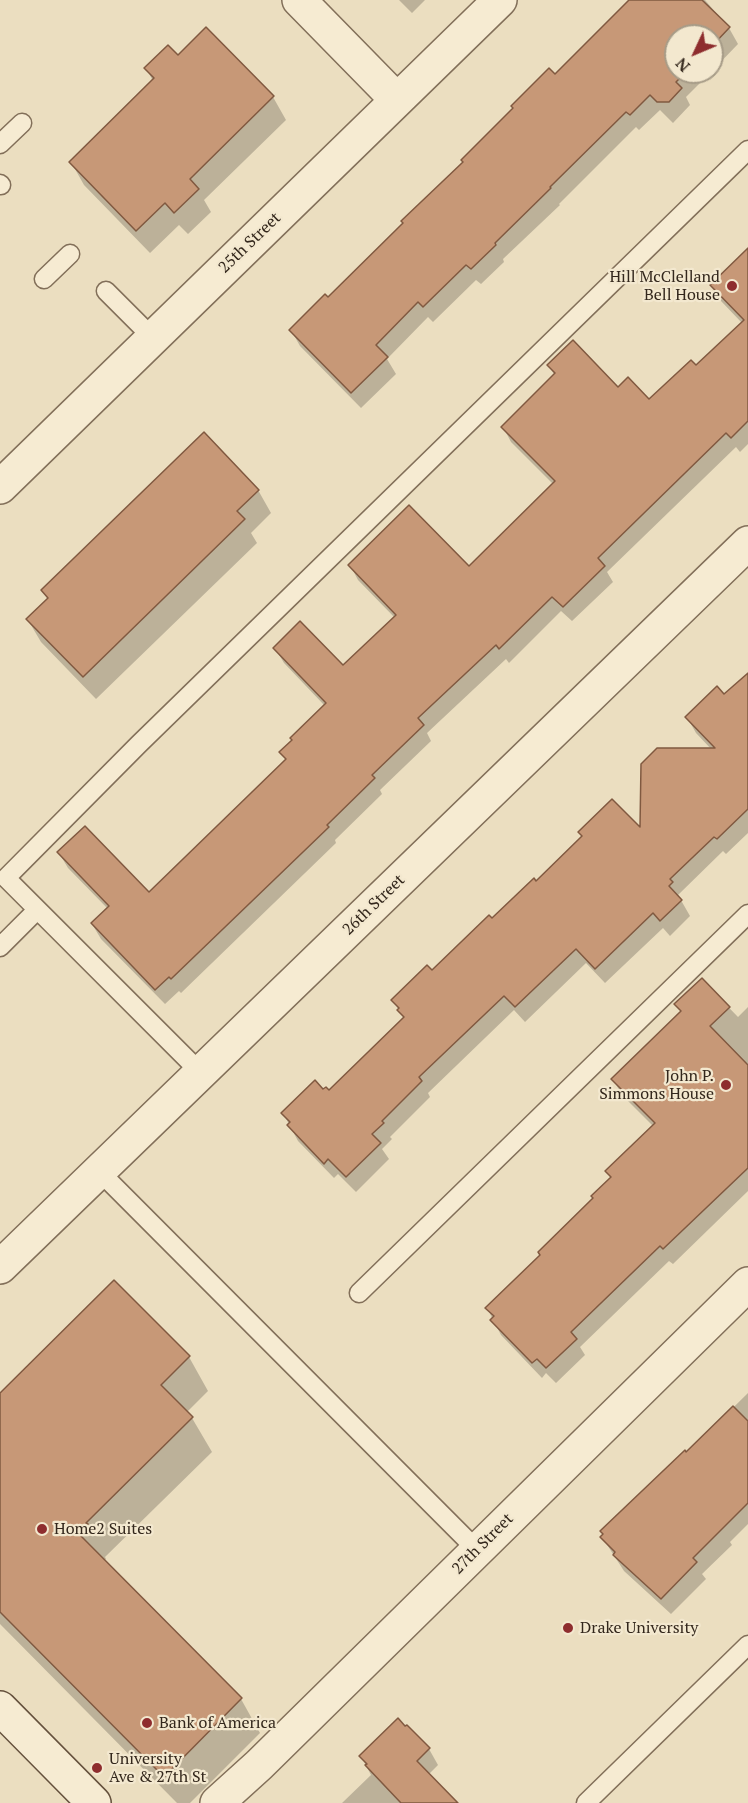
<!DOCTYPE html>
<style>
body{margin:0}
#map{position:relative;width:748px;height:1803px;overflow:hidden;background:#ebdec0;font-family:"PT Serif",serif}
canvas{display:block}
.north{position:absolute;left:664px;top:24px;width:60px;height:60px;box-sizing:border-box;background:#f3e8cf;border:2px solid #a69b87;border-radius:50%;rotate:226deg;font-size:16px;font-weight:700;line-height:24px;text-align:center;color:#33271c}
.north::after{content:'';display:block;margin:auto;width:21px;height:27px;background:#8e2d2e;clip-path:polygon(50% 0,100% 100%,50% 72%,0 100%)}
</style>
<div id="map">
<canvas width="748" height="1803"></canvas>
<div class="north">N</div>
</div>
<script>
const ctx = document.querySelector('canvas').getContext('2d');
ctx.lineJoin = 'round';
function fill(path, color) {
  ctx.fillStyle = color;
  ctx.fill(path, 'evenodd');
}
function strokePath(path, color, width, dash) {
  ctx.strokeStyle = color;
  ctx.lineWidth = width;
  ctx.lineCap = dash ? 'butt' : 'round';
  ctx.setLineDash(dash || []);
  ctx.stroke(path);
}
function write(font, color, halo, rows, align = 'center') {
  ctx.font = font + ' "PT Serif",serif';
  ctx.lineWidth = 4.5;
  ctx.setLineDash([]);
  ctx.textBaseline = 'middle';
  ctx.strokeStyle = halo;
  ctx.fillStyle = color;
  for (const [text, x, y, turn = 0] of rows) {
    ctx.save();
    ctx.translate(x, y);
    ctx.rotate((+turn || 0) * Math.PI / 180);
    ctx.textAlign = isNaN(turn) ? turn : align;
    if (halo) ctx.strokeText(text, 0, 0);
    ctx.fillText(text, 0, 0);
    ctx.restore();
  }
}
fill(new Path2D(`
 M399,0H425L412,13Z
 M631,0H705L729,28L738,44L712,71V36H676V72H711L686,97L690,105L673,123L660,110L639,130L636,127L559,204L560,205L503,259L504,262L481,284L476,280L433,322L428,317L387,359L396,374L361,408L300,346L291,330L328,299Z
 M146,68L273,97L286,120L204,200L211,212L188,234L179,225L150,253L84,185L71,162L153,81Z
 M748,250V444L740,452L736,447L607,572L613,582L572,621L561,611L509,663L506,659L427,733L431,741L380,790L382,794L335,840L336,843L181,993L179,991L165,1004L101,939L92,924L108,909L68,868L59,853L149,894L286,761L281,752L325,706L284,663L275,648L343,667L395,618L358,580L350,565L469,568L554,485L511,442L503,427L555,376L549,366L618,389L649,401L696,368L742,323L721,301L712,286Z
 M258,490L271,513L251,533L257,543L96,699L41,642L28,620L48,600L43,591Z
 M748,675V833L726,854L723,851L678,895L690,916L670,936L663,928L605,983L586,963L525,1022L514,1010L428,1093L430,1097L390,1137L392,1139L382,1149L389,1159L356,1192L338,1174L334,1178L298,1141L283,1113L323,1091L329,1092L404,1019L393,1000L432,972L536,883L641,831L712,750L696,733L687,717L724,696Z
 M702,980L738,1017L748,1007V1191L673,1264L669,1261L580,1347L585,1355L556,1383L546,1373L542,1378L501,1335L487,1308L541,1255L595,1199L611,1179L607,1172L654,1127L622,1095L613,1079L681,1012L676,1004Z
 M189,1357L208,1391L187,1412L192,1418L212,1452L105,1557L106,1559L104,1561L241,1699L260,1733L190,1803H177L0,1624V1395Z
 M748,1393V1524L730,1542L732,1545L702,1574L706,1579L671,1614L624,1571L602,1537Z
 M407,1727L429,1749L438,1765L428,1775L453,1803H342L371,1775L361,1756Z`), '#0003');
const building = new Path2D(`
 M629,0H702L730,27L712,46V36H676V72H686L676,82L682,88L669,102H657L650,95L630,115L626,112L550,187L551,188L495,243L496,245L471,269L466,265L423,307L418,302L376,345L388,357L351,393L289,330L325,294L328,297L403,223L401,221L463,162L461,160L513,108L511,106L549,68L555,74Z
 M206,27L274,96L190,179L199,189L174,213L165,203L136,231L69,162L154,78L144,68L168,45L178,55Z
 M748,248V421L731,438L726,433L598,558L605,566L563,607L552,597L499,649L496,645L418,718L424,725L372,775L375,778L327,825L329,827L171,979L169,977L155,990L91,923L109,906L57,852L85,826L149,892L286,759L279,752L292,740L290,738L326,703L273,648L300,621L343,665L396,615L348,565L409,505L469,566L555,481L501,427L555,373L547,365L573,340L618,387L628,377L649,399L691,360L696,365L744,320L710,285Z
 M204,432L259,490L237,511L245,519L83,677L26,619L48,598L41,590Z
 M748,673V809L717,839L714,837L670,879L673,882L669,886L682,900L660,921L653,913L595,969L576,949L515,1007L504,996L419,1077L422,1081L382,1121L384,1123L372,1134L381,1143L346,1177L328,1159L324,1164L287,1125L290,1122L281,1113L315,1080L323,1089L326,1087L329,1090L404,1017L397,1010L399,1008L391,1000L427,965L432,970L489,915L492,918L534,878L536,881L582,836L578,832L612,799L640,827L641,764L657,748H715L685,717L717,686L724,694Z
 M702,978L730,1007L710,1026L748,1065V1168L663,1249L660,1246L571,1332L577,1339L546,1368L537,1359L532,1363L490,1320L494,1316L485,1308L540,1255L538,1252L593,1198L591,1196L611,1177L605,1171L655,1123L611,1079L681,1011L674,1004Z
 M114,1280L190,1356L161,1385L193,1417L86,1523L88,1524L79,1534L242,1698L164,1777L0,1612V1393Z
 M733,1406L748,1421V1503L693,1558L697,1562L661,1599L613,1555L615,1552L600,1537L603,1534L600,1531L685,1450L686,1452Z
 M398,1718L405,1726L407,1725L430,1748L417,1761L458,1803H401L365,1765L367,1764L359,1756Z`);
fill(building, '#c79877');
strokePath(building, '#805940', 1.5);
const lane = new Path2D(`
 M0,144L22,123
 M0,184L1,185
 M44,279L70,254
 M106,291L153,338
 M0,947L37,910
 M201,1073L6,878L139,744L748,150
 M100,1172L477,1550
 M359,1293L748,914
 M586,1803L748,1645`);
const street = new Path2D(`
 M299,0L397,100
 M0,487L500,0
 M0,1267L748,543
 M217,1803L259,1765L748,1284`);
const secondary = new Path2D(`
 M0,1708L94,1803`);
strokePath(lane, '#826f59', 21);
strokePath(street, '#826f59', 36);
strokePath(secondary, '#64503c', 36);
strokePath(lane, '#f6ebd2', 18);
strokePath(street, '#f6ebd2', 33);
strokePath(secondary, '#f6ebd2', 33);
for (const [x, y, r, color] of [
 [732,286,6,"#8e2d2e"],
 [726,1085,6,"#8e2d2e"],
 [42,1529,6,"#8e2d2e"],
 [568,1628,6,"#8e2d2e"],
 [147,1723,6,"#8e2d2e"],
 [97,1768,6,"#8e2d2e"]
]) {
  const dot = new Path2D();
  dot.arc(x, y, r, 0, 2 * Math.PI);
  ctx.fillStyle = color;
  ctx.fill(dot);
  strokePath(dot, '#f3e8cf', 2);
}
write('16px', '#33271c', '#f3e8cf', [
 ["25th Street",250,243,-44],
 ["26th Street",374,905,-44],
 ["27th Street",483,1544,-45]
]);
write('16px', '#33271c', '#f3e8cf', [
 ["Hill McClelland",720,277,"right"],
 ["Bell House",720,295,"right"],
 ["John P.",714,1076,"right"],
 ["Simmons House",714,1094,"right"],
 ["Home2 Suites",54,1529],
 ["Drake University",580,1628],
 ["Bank of America",159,1723],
 ["University",109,1759],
 ["Ave & 27th St",109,1777]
], 'left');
</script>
